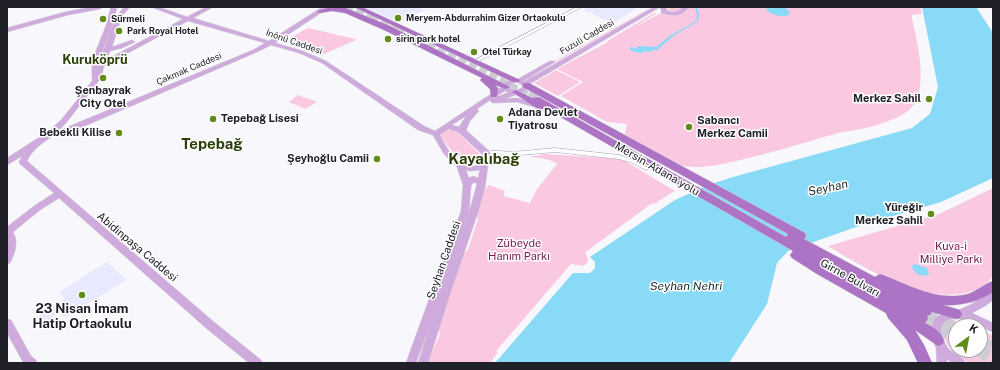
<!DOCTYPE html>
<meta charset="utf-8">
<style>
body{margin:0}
#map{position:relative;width:1000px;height:370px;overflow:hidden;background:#f7f7fc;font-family:"Public Sans",sans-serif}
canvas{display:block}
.frame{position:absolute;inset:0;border:8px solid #202029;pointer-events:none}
.north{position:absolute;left:948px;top:318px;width:40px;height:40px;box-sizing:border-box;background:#fff;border:1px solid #a6a6a9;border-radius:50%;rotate:32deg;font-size:11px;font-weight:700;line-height:16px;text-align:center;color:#202029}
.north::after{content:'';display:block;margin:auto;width:14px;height:18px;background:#618b1a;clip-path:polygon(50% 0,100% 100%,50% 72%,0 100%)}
</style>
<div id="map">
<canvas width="1000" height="370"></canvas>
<div class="frame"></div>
<div class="north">K</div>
</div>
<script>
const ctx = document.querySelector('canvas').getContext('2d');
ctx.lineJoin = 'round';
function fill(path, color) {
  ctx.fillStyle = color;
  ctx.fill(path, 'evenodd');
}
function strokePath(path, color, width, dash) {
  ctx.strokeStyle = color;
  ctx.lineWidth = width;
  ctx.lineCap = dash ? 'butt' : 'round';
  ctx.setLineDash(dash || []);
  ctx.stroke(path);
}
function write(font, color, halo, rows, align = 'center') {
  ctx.font = font + ' "Public Sans",sans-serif';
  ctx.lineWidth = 3;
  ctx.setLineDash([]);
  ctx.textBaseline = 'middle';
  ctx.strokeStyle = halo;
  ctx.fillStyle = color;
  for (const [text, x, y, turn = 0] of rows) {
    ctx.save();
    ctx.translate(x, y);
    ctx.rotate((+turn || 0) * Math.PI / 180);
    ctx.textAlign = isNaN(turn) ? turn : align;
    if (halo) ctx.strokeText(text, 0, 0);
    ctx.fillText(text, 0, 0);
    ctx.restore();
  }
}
fill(new Path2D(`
 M364,7H416L425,10L398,22Z
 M589,7H631L636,9L613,23L583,10Z
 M107,262L127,280L64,318L60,312L44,322L38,316L65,299L59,292Z`), '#e8e9fc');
fill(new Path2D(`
 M652,7H654L543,69L525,82L521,80Z
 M672,7H920L922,14L911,15C917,38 929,88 912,107C904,116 891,120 880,124C867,129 852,130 838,133C803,143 768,154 732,162C717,165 700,169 684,166C663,161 643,147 624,137L627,124L607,122L561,96L583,82L557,69L608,42L607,41L654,13H657L631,29Z
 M308,28L355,39L356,40L324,54L289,43L290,38Z
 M556,70L580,82L558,96L534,83Z
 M298,95L317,102L305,109L289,102Z
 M451,130L457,132L481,155L482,158C469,175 448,147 440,136L445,131Z
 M546,154L620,159L625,161L675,191L657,202V203L651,204L591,248L585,253C588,259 590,261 584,266L571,264L496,351L498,352L490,363H427L440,334L437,325L461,257L468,249L478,219L474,213L484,190L489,185L505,191L503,196L530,203L537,189L557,164C549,158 538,158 529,157Z
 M993,188V276C990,280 986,285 982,287C934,312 868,270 828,246L939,214Z
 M955,321L964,322L977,326H956V350H980V328L993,336V363C986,363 974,365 968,362C953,356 930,330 955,321Z`), '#fbc8e2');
fill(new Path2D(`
 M695,7H697L699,15L698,20L692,25L673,36L657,50H652L651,52L645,51L642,53L634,52L629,48L632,47L636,49L638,46L656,47L671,35L690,25L696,20L697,15Z
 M769,7C777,7 786,5 790,13L787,16C779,16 770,16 766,8Z
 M922,7H976L993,33V178L941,202L859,226L788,251L777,263L767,304L729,363H495L573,273H590L595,268V262L590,257L675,200L708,185L733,177L912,128L930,114L938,87Z
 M915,264L927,268L929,274C923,278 913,274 912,266Z`), '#89daf6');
strokePath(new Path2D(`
 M345,7L376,21
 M371,16L402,30
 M396,30L430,45L530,96`), '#ccccd2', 8, [8, 3.5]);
strokePath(new Path2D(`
 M528,95L536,99`), '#ccccd2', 10, [10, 4.5]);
strokePath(new Path2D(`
 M926,311L956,328
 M922,319L956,338
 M980,341L993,349
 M978,350L993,359`), '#ccccd2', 12, [12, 6]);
const minor = new Path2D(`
 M577,7H582L477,62H475L473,61Z
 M555,148L619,155L634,160L648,167L649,168L648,169H644L630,162L619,159L555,152L509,156L508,157L487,164L484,162L485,161L503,155L484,154L481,152L484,150L513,152Z`);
const major = new Path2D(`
 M91,7H103L100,9L68,15L7,32V28L65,12Z
 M111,7H117L113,23L98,63C108,44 110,22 124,7H130L122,16L112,47L132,40L135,42L122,48L110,51L106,60L183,19L151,7H159L187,17L206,7H213L193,18L269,41L316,11L323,7H330L275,43L303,51L326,61L424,126L435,131L503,86L504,83L514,79H518L550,61H554L555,62L523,81H525L654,7H666L667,11C673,13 677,13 682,8L681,7L688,8C681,17 672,16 662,13L660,7L528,85L527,90L505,99L517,98L540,105V107L538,108L517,102L493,103L491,102L490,100L477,109L479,111L470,121L466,130L490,152L492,158L488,165L485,187L479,209L450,294L428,363H418L431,322L416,363H406L461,211L463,185L457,167L444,154L433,135L418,130L322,63L299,53L271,45L257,52L73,131L57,136H53C43,142 32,150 27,161L214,322L261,360L262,363H249L206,328L59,198L40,210L13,232C19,242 15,253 10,263L7,264V227L34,206L54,193L20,164L19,162L22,156L7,165V158L49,131L62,119L93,80L92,79V61L107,23ZM188,21L265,43L253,50L58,131L66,123L101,78L104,66ZM516,82L522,85V88L516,90L510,89L509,85ZM505,91L509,92L492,99ZM466,116L459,127L452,125ZM449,129L458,132L483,155L484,158C482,163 480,165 474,166C458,168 446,148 440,135ZM466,170L470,171L480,170L478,178L473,176L469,178ZM474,182L477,184L470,209L457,247L469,211L471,186Z
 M993,289V300L985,306L972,313L993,323V332C981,328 952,308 942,326C940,331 941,337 944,341C945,343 947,347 949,349C954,354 962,356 965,363H952L947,359V363H937L936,347L932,340L930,330L935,318L944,313L956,311L970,305Z
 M7,319L11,320L31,356L36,360L37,363L23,362L7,333Z`);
const highway = new Path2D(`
 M332,7H343L390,26L510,87L506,89L495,85L498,88L497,97H491L490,89L480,80L482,78L384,30L345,13L332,11L320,13L317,11Z
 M354,7H362L520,80L519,82H513Z
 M523,83H529L805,233L806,236L804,239L875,277L880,274C908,284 936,302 968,294C977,291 984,284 993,281V292C978,302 961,306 943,305L960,310L962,314L960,318L956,319L932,312L930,315L927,316L928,319L925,323C933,327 941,332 944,340L943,344L938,346L915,330L924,345L932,363H918L907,340L888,318L886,313L817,274L792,258L790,255L793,251L545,108L541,110L538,109L512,92L516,90L532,98L539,97L786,237L788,234L523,87Z`);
strokePath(minor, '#a0a0b7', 1);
strokePath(major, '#d2d2d4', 1);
strokePath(highway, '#d2d2d4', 1);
fill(minor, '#fff');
fill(major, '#ceabdc');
fill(highway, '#ad73c5');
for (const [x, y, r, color] of [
 [398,18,4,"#618b1a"],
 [103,19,4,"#618b1a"],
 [119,31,4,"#618b1a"],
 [388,39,4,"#618b1a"],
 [474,52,4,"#618b1a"],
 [103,78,4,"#618b1a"],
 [929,99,4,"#618b1a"],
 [213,119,4,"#618b1a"],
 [500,119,4,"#618b1a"],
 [689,127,4,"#618b1a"],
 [119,133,4,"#618b1a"],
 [377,159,4,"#618b1a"],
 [931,214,4,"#618b1a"],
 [82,295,4,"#618b1a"]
]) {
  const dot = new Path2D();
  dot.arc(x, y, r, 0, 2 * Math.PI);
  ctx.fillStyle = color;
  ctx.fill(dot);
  strokePath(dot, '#fff', 1.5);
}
write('bold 9px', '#202029', '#fff', [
 ["Meryem-Abdurrahim Gizer Ortaokulu",406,18],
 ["Sürmeli",111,19],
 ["Park Royal Hotel",127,31],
 ["sirin park hotel",396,39],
 ["Otel Türkay",482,52]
], 'left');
write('9px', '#202029', '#fff', [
 ["Fuzuli Caddesi",587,37,-30],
 ["İnönü Caddesi",294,42,19],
 ["Çakmak Caddesi",189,69,-23]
]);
write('bold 11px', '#202029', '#fff', [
 ["Şenbayrak",103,91,"center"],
 ["City Otel",103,104,"center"],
 ["Merkez Sahil",921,99],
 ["Adana Devlet",508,113,"left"],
 ["Tiyatrosu",508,126,"left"],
 ["Tepebağ Lisesi",221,119,"left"],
 ["Sabancı",697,121,"left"],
 ["Merkez Camii",697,134,"left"],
 ["Bebekli Kilise",111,133],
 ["Şeyhoğlu Camii",369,159],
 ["Yüreğir",923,208],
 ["Merkez Sahil",923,221]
], 'right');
write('11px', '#202029', '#fff', [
 ["Mersin-Adana yolu",657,169,30],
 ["Abidinpaşa Caddesi",137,247,40],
 ["Seyhan Caddesi",444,260,-71],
 ["Girne Bulvarı",850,278,29]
]);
write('11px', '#751853', '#fff', [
 ["Zübeyde",519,244],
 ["Hanım Parkı",519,257],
 ["Kuva-i",951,247],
 ["Milliye Parkı",951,260]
]);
write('italic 12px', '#1a2d34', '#fff', [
 ["Seyhan",828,188,-12],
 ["Seyhan Nehri",686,286]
]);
write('bold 13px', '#2b3f0b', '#fff', [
 ["Kuruköprü",95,60]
]);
write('bold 13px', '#202029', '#fff', [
 ["23 Nisan İmam",82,309],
 ["Hatip Ortaokulu",82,324]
]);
write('bold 15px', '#2b3f0b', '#fff', [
 ["Tepebağ",212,144],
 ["Kayalıbağ",484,159]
]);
</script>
